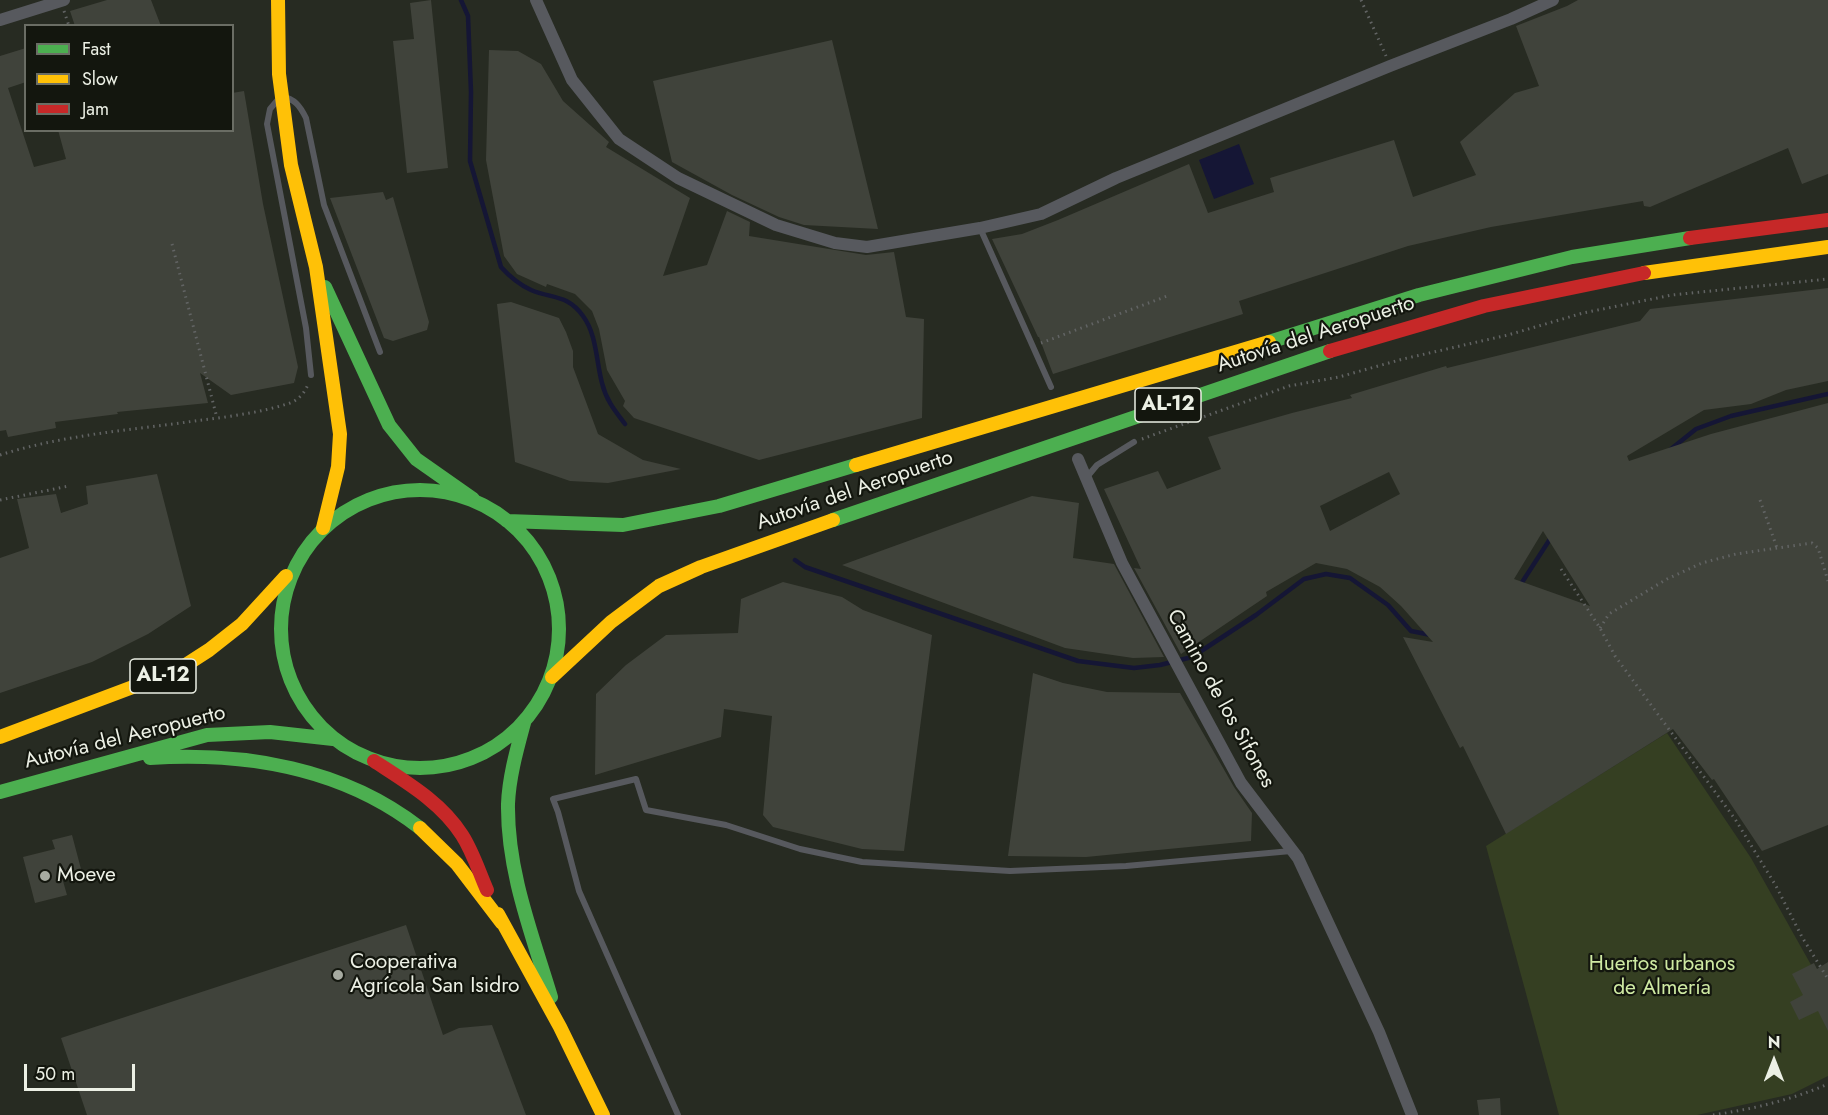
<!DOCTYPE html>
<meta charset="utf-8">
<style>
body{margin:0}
#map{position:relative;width:1828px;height:1115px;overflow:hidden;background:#272b22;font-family:Jost,sans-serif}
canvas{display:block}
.legend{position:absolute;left:24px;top:24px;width:210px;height:108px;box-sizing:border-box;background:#13160e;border:2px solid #6a6d64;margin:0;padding:8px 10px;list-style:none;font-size:18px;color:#ecf0e5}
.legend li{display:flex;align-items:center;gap:12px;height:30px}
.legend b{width:30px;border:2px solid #6a6d64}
.north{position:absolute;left:1744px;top:1031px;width:60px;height:60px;-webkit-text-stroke:4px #13160e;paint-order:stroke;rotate:0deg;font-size:16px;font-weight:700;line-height:24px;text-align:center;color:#ecf0e5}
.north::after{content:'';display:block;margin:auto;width:21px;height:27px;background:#ecf0e5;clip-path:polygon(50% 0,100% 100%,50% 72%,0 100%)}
.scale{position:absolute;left:24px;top:1064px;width:111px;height:27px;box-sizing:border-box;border:3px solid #ecf0e5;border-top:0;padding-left:8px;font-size:18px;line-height:21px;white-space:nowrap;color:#ecf0e5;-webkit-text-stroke:4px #13160e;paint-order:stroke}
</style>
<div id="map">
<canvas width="1828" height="1115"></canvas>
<ul class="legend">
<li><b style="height:8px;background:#4caf50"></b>Fast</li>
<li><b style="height:8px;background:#ffc107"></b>Slow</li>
<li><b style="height:8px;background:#c62828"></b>Jam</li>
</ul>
<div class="north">N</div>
<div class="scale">50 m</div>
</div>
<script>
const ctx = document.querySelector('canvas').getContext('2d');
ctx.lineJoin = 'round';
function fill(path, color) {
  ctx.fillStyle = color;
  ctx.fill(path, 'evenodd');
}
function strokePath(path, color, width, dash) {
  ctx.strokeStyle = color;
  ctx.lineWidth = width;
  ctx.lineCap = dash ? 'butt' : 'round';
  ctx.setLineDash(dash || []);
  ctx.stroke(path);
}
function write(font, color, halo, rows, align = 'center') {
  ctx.font = font + ' Jost,sans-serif';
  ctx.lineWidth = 4.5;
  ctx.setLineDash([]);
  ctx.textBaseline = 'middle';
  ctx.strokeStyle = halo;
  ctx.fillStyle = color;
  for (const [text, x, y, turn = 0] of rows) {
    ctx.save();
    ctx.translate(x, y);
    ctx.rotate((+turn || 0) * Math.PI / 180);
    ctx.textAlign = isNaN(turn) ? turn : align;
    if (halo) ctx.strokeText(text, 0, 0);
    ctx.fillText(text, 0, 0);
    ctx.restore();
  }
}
fill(new Path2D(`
 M1667,733L1751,858L1828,995V1076L1792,1094L1697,1115H1559L1486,846Z`), '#353f22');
fill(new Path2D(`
 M1239,144L1254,184L1214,199L1199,160Z`), '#151635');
strokePath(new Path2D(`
 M461,0L468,16L471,92L470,161L501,267C510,277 518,284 531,290C552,299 567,294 583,316C597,335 596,361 602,383C606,400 615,411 625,424
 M1671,449L1696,429L1731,416L1828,394
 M795,560L805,567L1078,661L1134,668L1160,665L1192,657L1256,615L1304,579L1326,574L1350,578L1388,605L1411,631L1431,635
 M1519,587L1552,536`), '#151635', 4.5);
fill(new Path2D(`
 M107,0H151L161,26H75L70,11Z
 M431,0L448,168L407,173L393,41L414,39L410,3Z
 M1578,0H1828V174L1802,184L1788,148L1650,207L1644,206L1643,201L1491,227L1408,246L1239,301L1243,314L1053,374L1039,337H1038L992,239L1022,234L1058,220L1189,164L1208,213L1274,192L1270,178L1394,140L1413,197L1476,175L1460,142L1515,93L1539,86L1516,26L1567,6Z
 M832,40L878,229L804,225L779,217L732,195L672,162L653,81Z
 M26,48V82L8,88L34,167L66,159L58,130H232V93L244,91L263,204L298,367L294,383L231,395L200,373L208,403L117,412L118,414L55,422L56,428L8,437L6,430L0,431V56Z
 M489,50L518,51L541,64L563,101L609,142L606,147L690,198L663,276L707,265L727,211L750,222L749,236L866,255L894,252L906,317L924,319L922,418L759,460L634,418L623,406L625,401L607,370L599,329L592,311L575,294L547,284L546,287L517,274L504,256L486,160Z
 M383,192L386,200L393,197L429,322L427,330L393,341L384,338L330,198Z
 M1828,288V381L1786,390L1751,404L1704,410L1627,456L1629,461L1711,434L1828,403V825L1762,851L1714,779L1712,780L1673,729L1506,834L1463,746L1460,748L1403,637L1433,642L1401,606L1380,587L1347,569L1316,563L1266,592L1267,596L1181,654L1134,568L1141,569L1104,489L1158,471L1167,489L1221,469L1208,437L1292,413L1352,398L1350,395L1446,366L1447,368L1640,321L1650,309ZM1389,472L1400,494L1330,531L1320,506ZM1543,531L1590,606L1514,579Z
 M511,302L559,318L566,332L573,351V367L598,434L643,460L681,469L608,483L570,481L515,462L497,304Z
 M157,474L191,606L148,634L92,662L0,693V558L29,548L17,499L56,494L61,513L88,504L86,486Z
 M1032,496L1079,503L1073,558L1114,564L1164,657L1133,658L1065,648L842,565Z
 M783,582L842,597L863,610L932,635L904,851L862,849L773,827L763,815L772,716L724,709L721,737L595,775L596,694L626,665L666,635L738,633L741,599Z
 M1033,673L1063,683L1107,692L1180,693L1234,787L1252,813L1251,841L1086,857L1008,856Z
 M72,835L81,869L61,874L67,895L35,903L23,857L55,849L52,840Z
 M406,925L443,1035L459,1028L492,1025L526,1115H87L61,1038Z
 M1828,962V1031L1818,1011L1799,1020L1790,1002L1803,995L1792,974L1814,963L1817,969Z
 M1500,1098L1501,1115H1479L1477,1100Z`), '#40433b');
strokePath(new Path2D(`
 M1361,0L1386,56
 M64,11L69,26
 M172,244L217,418
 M1041,343L1170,295
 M1142,439L1289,386L1339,377L1403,359L1508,335L1583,313L1672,295L1828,279
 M0,455C63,435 130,430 195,421C226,417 260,413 290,403C298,400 305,393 308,384
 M0,500L69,486
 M1760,500L1777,548
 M1561,569L1600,628L1615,656L1735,819L1776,886L1802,937L1828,979
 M1600,628L1609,614L1667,579L1702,563L1736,554L1812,543L1818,548L1828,581
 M1713,1115C1753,1109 1791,1100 1828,1084`), '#626464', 3, [1.5, 4.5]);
strokePath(new Path2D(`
 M980,228L1051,387
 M311,375L306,328L267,124L270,109L281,96C295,99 300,106 306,118L324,205L380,352
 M1087,477L1097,465L1134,442
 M678,1115L579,891L558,812L553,799L636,779L646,810L726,825L800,849L862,862L1010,871L1126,866L1291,851`), '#57595e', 6);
strokePath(new Path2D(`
 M536,0L572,80L619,139L678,178L776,225L835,243L867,247L980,228L1041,214L1116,178L1390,66L1511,19L1553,0
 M0,20L64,0
 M1078,459L1122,563L1241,783L1298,858L1379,1032L1412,1115`), '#57595e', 12);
strokePath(new Path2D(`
 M325,287L389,425L416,459L473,499
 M1269,342L1419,295L1572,257L1690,238
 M281 629a139 139 0 1 1 278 0a139 139 0 1 1-278 0Z
 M833,520L1330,351
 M507,521L623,525L719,506L856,465
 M524,723C517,749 509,777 508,804C507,871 532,934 551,997
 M150,758C245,752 343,768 420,828
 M0,792L207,735L270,732L333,739`), '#4caf50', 14);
strokePath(new Path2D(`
 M278,0L279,74L291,165L316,267L340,434L338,467L323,528
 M1644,273L1828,247
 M856,465L1269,342
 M552,677L611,622L659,586L701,567L833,520
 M0,737L178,670L209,650L242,624L286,576
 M420,828L457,864L502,923
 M498,914L560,1027L603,1115`), '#ffc107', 14);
strokePath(new Path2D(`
 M1690,238L1828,220
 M1330,351L1484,306L1644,273
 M374,761C406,782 441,802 462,835C473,852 479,872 487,890`), '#c62828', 14);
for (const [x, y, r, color] of [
 [45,876,6,"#a7aba1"],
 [338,975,6,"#a7aba1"]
]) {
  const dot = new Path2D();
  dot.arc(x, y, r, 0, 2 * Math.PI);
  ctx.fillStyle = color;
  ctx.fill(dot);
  strokePath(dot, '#13160e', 2);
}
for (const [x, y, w] of [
 [1168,405,66],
 [163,676,66]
]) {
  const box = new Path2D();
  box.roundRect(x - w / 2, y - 17, w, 34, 4.5);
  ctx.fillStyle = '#13160e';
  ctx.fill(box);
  strokePath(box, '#ecf0e5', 1.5);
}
write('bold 20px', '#ecf0e5', null, [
 ["AL-12",1168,405],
 ["AL-12",163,676]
]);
write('21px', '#ecf0e5', '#13160e', [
 ["Autovía del Aeropuerto",1316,335,-18],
 ["Autovía del Aeropuerto",855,491,-19],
 ["Camino de los Sifones",1220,699,61],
 ["Autovía del Aeropuerto",125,738,-14]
]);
write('21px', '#ecf0e5', '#13160e', [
 ["Moeve",57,876],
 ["Cooperativa",350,963],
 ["Agrícola San Isidro",350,987]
], 'left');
write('21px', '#cfeaa3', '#13160e', [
 ["Huertos urbanos",1662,965],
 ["de Almería",1662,989]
]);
</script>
